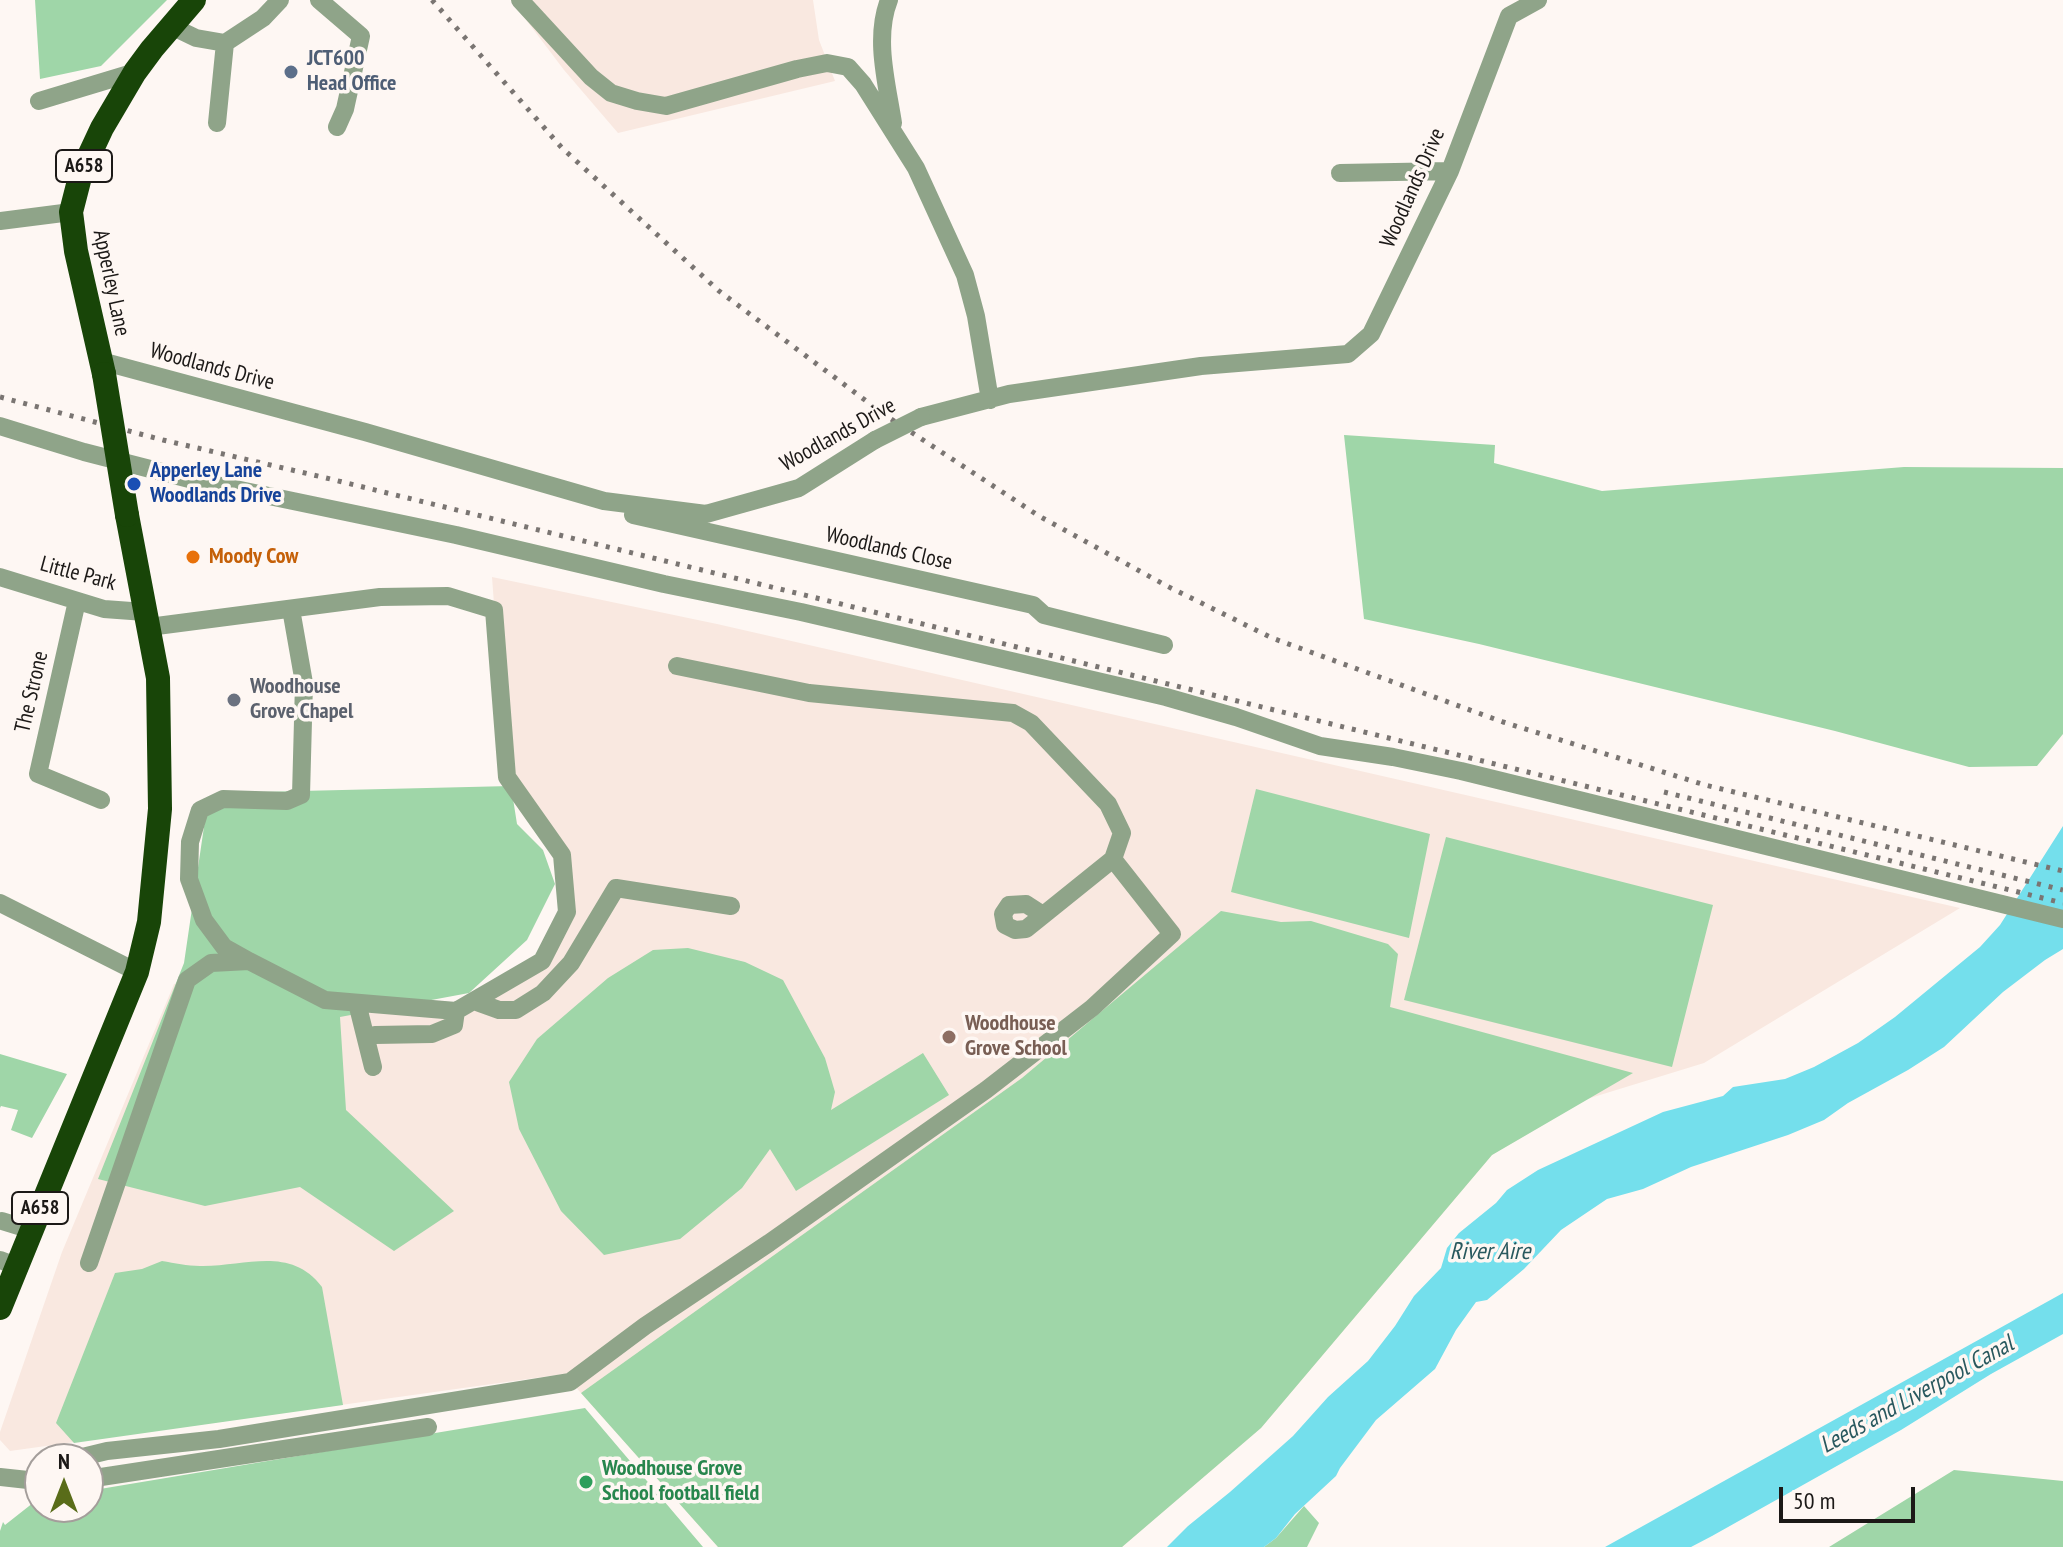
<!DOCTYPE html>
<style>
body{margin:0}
#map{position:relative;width:2063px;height:1547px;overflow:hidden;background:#fef7f3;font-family:"PT Sans Narrow",sans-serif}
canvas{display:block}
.north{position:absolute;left:24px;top:1443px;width:80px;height:80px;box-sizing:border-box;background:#fef7f3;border:2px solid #a49e9b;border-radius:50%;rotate:0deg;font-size:22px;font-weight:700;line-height:32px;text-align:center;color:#1c1917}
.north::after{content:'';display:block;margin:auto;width:28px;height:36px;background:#596c19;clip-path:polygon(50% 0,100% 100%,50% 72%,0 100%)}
.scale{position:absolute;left:1779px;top:1487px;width:136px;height:36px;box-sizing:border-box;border:4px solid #1c1917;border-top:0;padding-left:10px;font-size:24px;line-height:28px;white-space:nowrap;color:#1c1917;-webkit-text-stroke:6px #fef7f3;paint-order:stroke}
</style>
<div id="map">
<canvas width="2063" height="1547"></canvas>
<div class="north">N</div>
<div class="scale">50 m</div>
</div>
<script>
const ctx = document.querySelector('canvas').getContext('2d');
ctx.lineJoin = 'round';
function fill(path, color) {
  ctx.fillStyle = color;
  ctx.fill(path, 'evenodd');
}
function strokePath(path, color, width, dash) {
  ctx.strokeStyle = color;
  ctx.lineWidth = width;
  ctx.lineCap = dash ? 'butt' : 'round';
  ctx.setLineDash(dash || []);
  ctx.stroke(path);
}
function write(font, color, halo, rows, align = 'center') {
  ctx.font = font + ' "PT Sans Narrow",sans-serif';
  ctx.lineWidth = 7;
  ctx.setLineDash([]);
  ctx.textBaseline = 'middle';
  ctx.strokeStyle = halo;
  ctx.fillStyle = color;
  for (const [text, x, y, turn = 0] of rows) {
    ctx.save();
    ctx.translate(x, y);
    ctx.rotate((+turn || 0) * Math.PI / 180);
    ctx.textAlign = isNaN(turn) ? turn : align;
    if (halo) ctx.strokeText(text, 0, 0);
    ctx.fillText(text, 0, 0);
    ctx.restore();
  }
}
fill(new Path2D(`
 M511,0H813L819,40L835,81L618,133L564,70Z
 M492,577L717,624L1960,908L1704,1063L1587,1099L1492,1155L1261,1428L1122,1547H718L564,1374L10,1451L0,1440V1432L62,1252L174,984L187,980L456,1011L543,961L567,912L562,855L507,777Z`), '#f9e8e0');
fill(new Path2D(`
 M35,0H167L101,66L40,79Z
 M1344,435L1495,445L1494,463L1602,491L1904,467L2063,468V734L2037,766L1969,767L1835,731L1479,644L1364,619Z
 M511,786L517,824L543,850L555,884L527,940L469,993L340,1017L346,1110L454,1211L394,1251L300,1187L205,1206L98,1179L184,963L206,813L258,792Z
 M1256,789L1430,834L1409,938L1231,892Z
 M1446,837L1713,905L1672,1067L1404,1000Z
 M1221,911L1281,922L1311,921L1388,944L1398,954L1390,1007L1633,1073L1492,1155L1261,1428L1122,1547H718L581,1393L1022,1078Z
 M688,948L745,962L783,980L825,1058L835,1092L831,1110L923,1053L949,1095L796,1191L770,1149L742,1188L680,1239L604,1255L561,1211L519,1129L509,1082L537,1039L608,978L653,950Z
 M0,1054L67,1074L32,1138L11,1130L18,1110L1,1106L0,1108Z
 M162,1261C175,1263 187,1266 200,1266C245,1267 290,1245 322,1287L343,1405L74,1443L56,1423L115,1273L142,1269Z
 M585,1408L703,1547H0V1531L3,1522L5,1525L38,1499H40V1507H88V1491Z
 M1954,1470L2063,1481V1547H1829Z
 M1304,1506L1319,1523L1307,1547H1264L1276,1538Z`), '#9fd6a8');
fill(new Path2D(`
 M2063,826V949L2045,960L2003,992L1944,1047L1908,1070L1848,1103L1824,1120L1788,1135L1691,1167L1643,1189L1607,1199L1561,1230L1524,1269L1487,1300L1476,1302L1456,1330L1435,1369L1376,1420L1340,1468L1336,1476L1295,1514L1276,1538L1264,1547H1167L1188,1526L1230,1492L1293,1436L1328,1397L1368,1361L1395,1326L1414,1296L1441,1268L1447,1248L1459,1233L1496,1203L1507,1190L1538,1170L1663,1112L1723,1096L1733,1087L1785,1079L1814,1067L1858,1043L1895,1017L1980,947L2000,925Z
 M2063,1293V1334L1991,1374L1901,1430L1712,1536L1691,1547H1605Z`), '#74dfec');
strokePath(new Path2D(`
 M319,0L361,36L345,109L337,127
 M520,0L591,77L611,93L637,101L666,106L797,69L827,63L848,67L863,84L916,168L965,275L976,316L990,400
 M889,0C874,38 887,84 893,123
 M171,26L196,38L225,43L263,18L280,0
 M39,101L135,72
 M217,123L225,43
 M1340,173L1450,171
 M0,221L71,212
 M101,361L365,432L604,501L706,514L799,488L875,440
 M921,417L1009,394L1201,366L1348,354L1371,334L1450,171L1509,16L1538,0
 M0,426L84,452L197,481L456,535L664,584L801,612L1166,697L1236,717L1320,746L1393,757L1461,771L2063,919
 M633,515L1033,605L1044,615L1164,645
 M0,577L104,609L145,612
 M77,601L38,774L101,800
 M0,903L137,972
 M1043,915L1026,904L1009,905L1003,914L1005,925L1015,930L1026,929L1113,859
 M249,961L224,947L204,920L189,879L190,842L200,810L223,799L287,801L301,795L304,683L291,609
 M474,1001L499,1010H516L543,993L571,963L616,888L731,906
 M357,1003L373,1067
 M366,1037L375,1035L432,1034L454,1025L456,1011
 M2,1221L31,1230
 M0,1260L16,1266
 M89,1263L187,980L211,963L249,961L325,1000L456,1011L542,961L567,912L562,855L507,777L494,610L448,596L380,597L149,627
 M74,1459L107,1451L219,1439L570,1382L645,1326L769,1243L986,1090L1092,1008L1172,934L1113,859L1122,833L1108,804L1031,723L1013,713L809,693L677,666
 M0,1477L28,1480L40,1475
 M88,1479L428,1427`), '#8fa489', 18);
strokePath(new Path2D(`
 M104,374L76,251L71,212L81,173L102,128L135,72L152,49L194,0
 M0,1308L137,972L149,922L160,809L158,678L127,515`), '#184508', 24);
strokePath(new Path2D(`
 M432,0L562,148L719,291L885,415L1039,516L1167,586L1272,638L1503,722L1705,785L2063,871
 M0,397L163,440L322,477L2063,903
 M1664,792L2063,890`), '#7a7572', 5, [4, 8]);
strokePath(new Path2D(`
 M875,440L921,417`), '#8fa489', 18);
strokePath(new Path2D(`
 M104,374L127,515`), '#184508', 24);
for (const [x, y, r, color] of [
 [291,72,8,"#5c6f8a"],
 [134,484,8,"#1a4fb4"],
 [193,557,8,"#e8710a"],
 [234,700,8,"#6b7280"],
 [949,1037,8,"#8d6e63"],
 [586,1482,8,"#2e9e5b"]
]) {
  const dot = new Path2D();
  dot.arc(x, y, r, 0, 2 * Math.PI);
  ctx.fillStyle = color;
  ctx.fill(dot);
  strokePath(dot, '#fef7f3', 3);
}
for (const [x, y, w] of [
 [84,166,56],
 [40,1208,56]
]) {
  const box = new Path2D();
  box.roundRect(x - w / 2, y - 16, w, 32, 6);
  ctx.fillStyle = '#fef7f3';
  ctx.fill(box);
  strokePath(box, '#1c1917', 2);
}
write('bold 20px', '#1c1917', null, [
 ["A658",84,166],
 ["A658",40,1208]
]);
write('bold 22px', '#4e5e75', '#fef7f3', [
 ["JCT600",307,59],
 ["Head Office",307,84]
], 'left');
write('22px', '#1c1917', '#fef7f3', [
 ["Woodlands Drive",1413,188,-66],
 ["Apperley Lane",111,283,78],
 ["Woodlands Drive",212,367,15],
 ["Woodlands Drive",838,435,-29],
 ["Woodlands Close",889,549,13],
 ["Little Park",78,574,15],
 ["The Strone",32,692,-77]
]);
write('bold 22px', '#164399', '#fef7f3', [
 ["Apperley Lane",150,471],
 ["Woodlands Drive",150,496]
], 'left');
write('bold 22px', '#c56008', '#fef7f3', [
 ["Moody Cow",209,557]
], 'left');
write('bold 22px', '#5b616d', '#fef7f3', [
 ["Woodhouse",250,687],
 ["Grove Chapel",250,712]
], 'left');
write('bold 22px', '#785e54', '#fef7f3', [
 ["Woodhouse",965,1024],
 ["Grove School",965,1049]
], 'left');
write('bold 22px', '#27864d', '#fef7f3', [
 ["Woodhouse Grove",602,1469],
 ["School football field",602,1494]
], 'left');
write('italic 24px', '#29585e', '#fef7f3', [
 ["River Aire",1490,1252],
 ["Leeds and Liverpool Canal",1917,1395,-29]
]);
</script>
